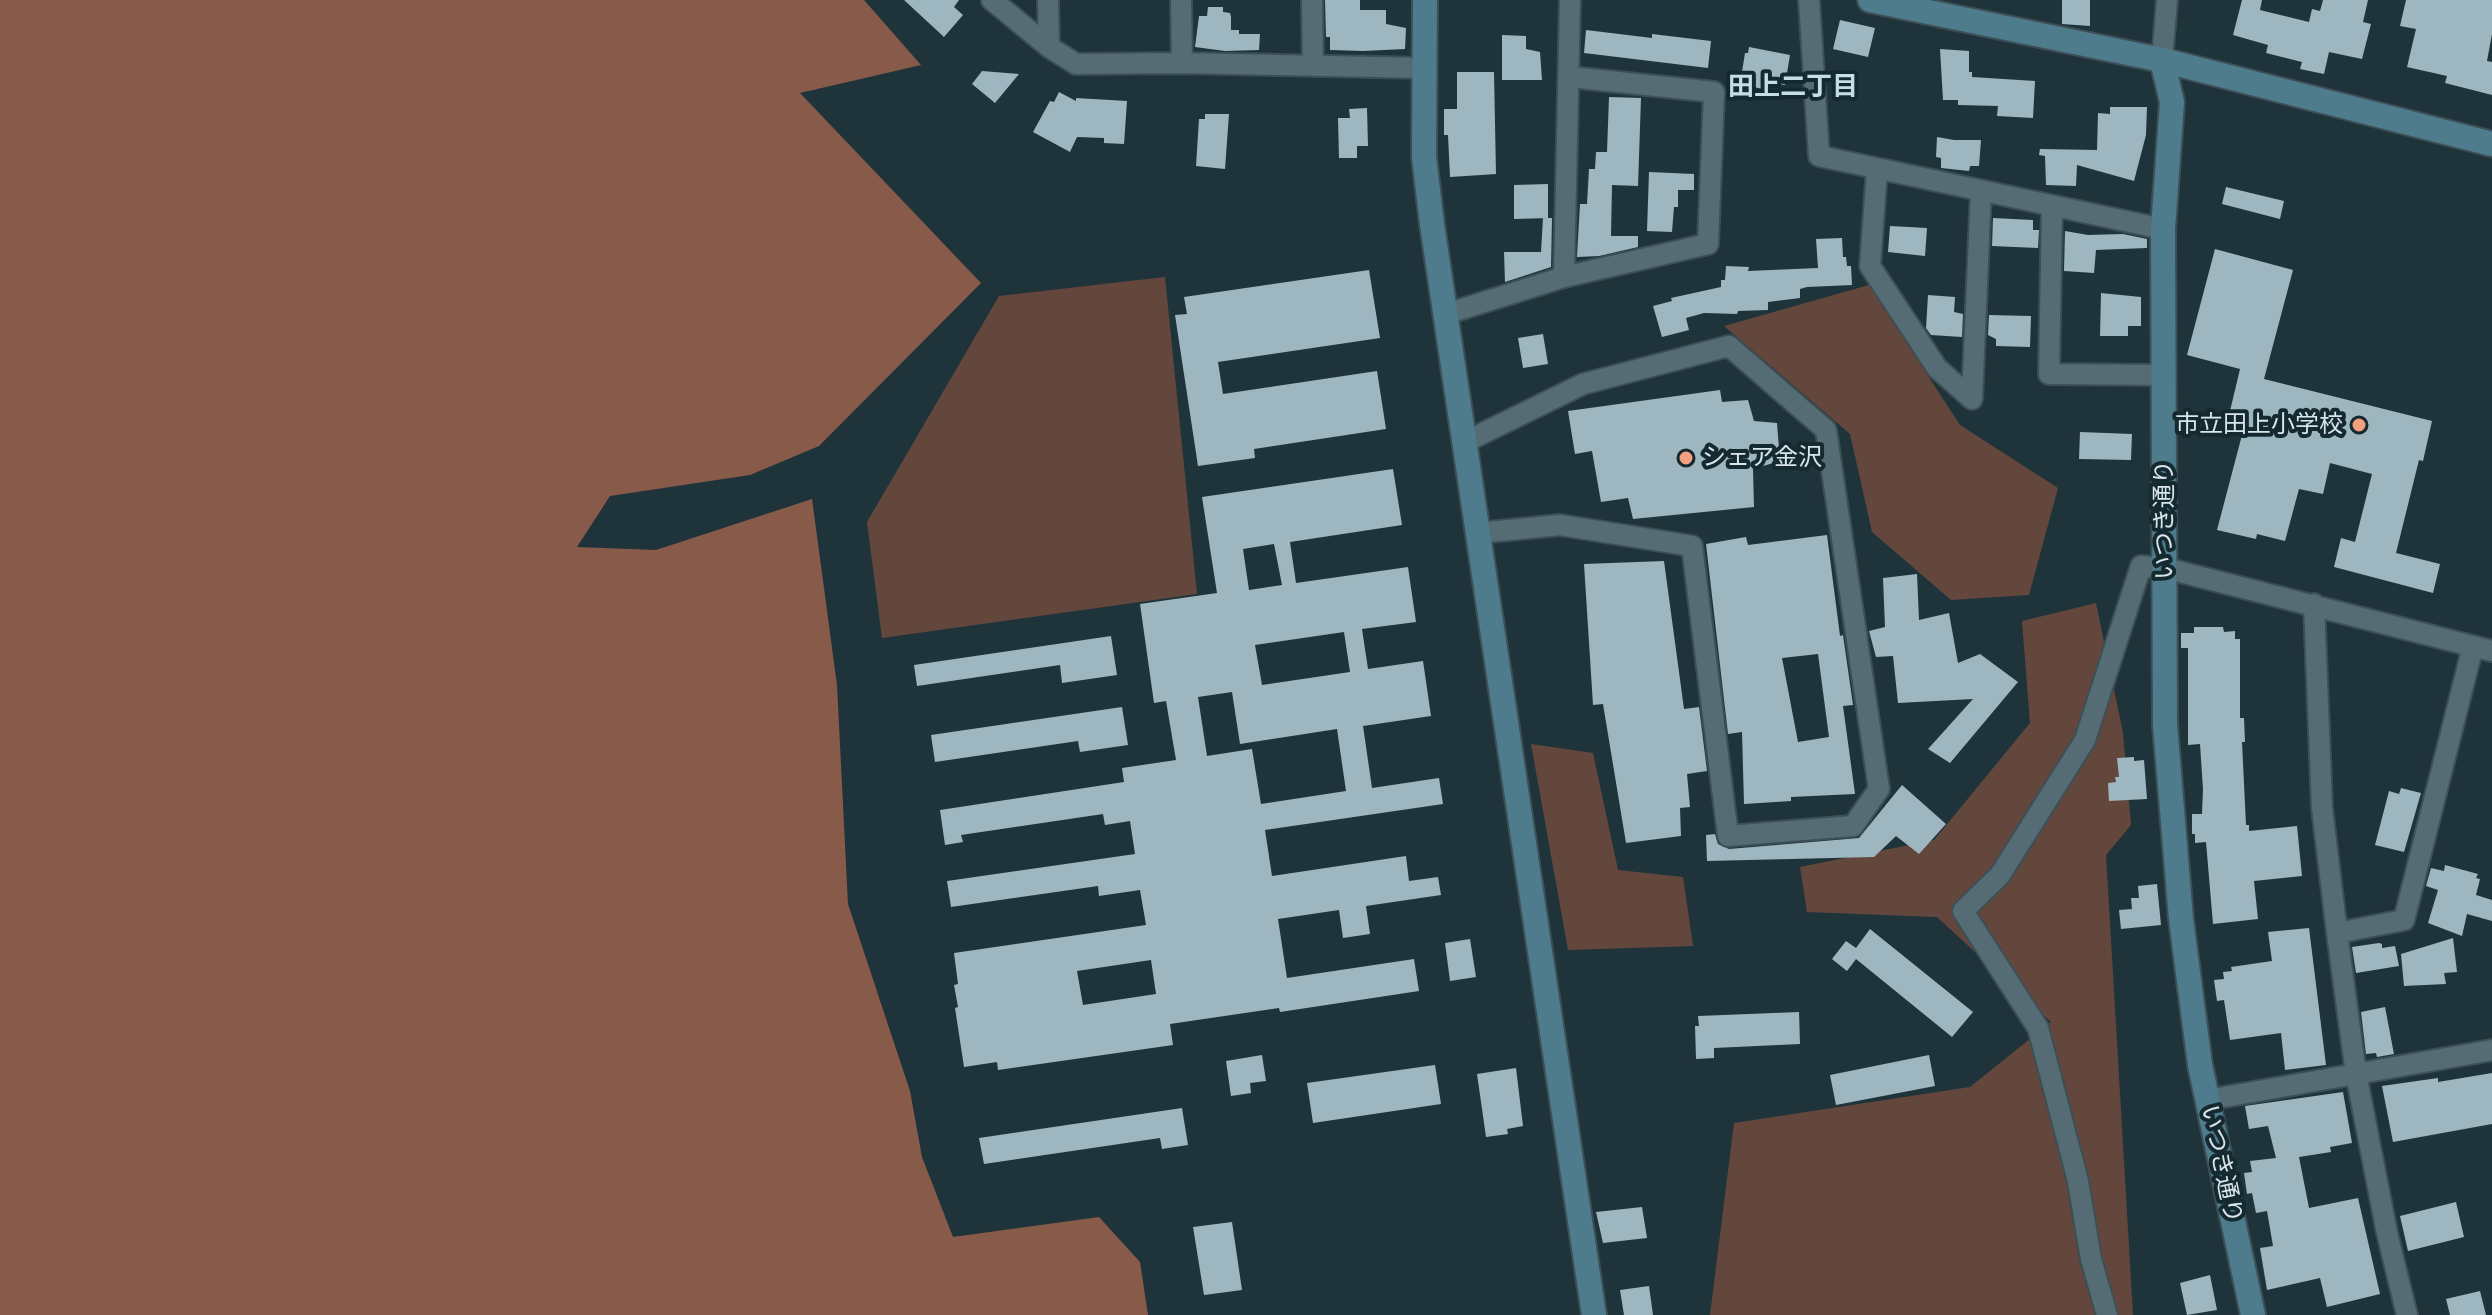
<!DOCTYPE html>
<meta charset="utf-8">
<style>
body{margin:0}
canvas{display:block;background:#1f333b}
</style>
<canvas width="2492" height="1315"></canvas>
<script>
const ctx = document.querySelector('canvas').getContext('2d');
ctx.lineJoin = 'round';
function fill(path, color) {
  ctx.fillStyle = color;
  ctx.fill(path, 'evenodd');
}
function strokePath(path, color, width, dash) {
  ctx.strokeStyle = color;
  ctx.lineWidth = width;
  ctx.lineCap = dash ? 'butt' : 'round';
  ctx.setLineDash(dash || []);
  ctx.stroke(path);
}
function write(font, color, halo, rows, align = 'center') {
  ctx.font = font + ' Figtree,"Noto Sans JP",sans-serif';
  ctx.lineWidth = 8;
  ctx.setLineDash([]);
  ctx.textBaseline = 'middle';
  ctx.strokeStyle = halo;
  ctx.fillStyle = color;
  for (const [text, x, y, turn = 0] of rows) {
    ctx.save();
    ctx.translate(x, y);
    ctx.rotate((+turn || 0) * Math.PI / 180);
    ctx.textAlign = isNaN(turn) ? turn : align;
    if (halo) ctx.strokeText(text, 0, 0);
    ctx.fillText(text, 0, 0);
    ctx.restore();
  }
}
fill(new Path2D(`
 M1165,277L1197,594L882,638L867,522L999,296Z
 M1869,285L1960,425L2058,488L2029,595L1951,600L1872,532L1850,434L1724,326Z
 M2096,603L2123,733L2131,825L2106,855L2133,1315H1710L1734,1123L1970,1087L2051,1022L1937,917L1807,912L1800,867L1934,840L2030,723L2022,621Z
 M1531,744L1593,753L1618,870L1683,877L1693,946L1568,950Z`), '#64473c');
fill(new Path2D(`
 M0,0H864L921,65L800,93L981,283L819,446L750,475L610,496L577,547L656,550L812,499L837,685L848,904L910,1091L922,1157L953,1237L1099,1217L1140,1262L1148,1315H0Z`), '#885a49');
fill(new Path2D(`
 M904,0H959L954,7L963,15L944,37Z
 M1325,0H1360V10H1386V24L1406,28L1405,49L1363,51L1330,50V37H1326Z
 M2062,0H2090V26L2062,24Z
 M2242,0H2262L2260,10L2309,22L2312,9L2320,11L2323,0H2368L2363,22L2371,24L2362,59L2329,52L2324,74L2300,69L2302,62L2266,53L2268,45L2233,35Z
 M2406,0H2492V34L2487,61L2492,62V95L2445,83L2447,76L2407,67L2416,29L2400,26Z
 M1208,7H1223V12L1230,13L1231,17V30H1239V34H1260L1259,50L1225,51L1195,47L1199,16H1207Z
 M1840,20L1875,28L1868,57L1833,49Z
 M1586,30L1652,38V34L1711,41L1708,68L1584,53Z
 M1502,35L1526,36V49L1540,52L1542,80H1502Z
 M1749,47L1790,55L1785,85L1765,81L1764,89L1747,86L1748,76L1742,72L1745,53H1748Z
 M1940,49L1969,51V72H1972V77L2035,81L2033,118L1997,116L1998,106L1958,105V100H1943Z
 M982,71L1019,74L995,103L972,84Z
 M1457,72H1494L1496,174L1450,177L1448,135H1444V109H1457Z
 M1059,92L1076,101V98L1127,101L1124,144L1104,143V138L1077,137L1070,152L1033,132L1050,101L1054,102Z
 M1609,97L1641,98L1638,186L1612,185L1611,236H1638V247L1599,256L1577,257L1580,204H1587L1589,169H1595L1596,152H1607Z
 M2110,107H2147L2146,135L2134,181L2077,165L2076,186L2046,185L2045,156L2039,155L2040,149L2097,150L2098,113L2110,114Z
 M1367,108L1368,146H1357V158H1339L1338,118H1350L1349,109Z
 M1205,114H1229L1225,169L1196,166L1199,119H1205Z
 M1937,137L1954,140H1981L1979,166H1970L1969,171L1941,168V158L1936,157Z
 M1649,172L1694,174V190H1678V207H1674L1672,232L1647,231Z
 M1548,184V218L1514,219V185Z
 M2226,187L2284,201L2280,219L2222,204Z
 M1543,218H1552L1551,267L1505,282L1504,252H1541Z
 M1993,218L2033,220V230H2039L2038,248L1992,246Z
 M1890,226L1927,228L1925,256L1888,252Z
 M2065,231L2088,235L2123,234L2147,239V248L2096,250L2094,273L2064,271Z
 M1842,238L1843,257H1846L1847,266H1851L1852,285L1807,287L1800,289V298L1768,302V310L1738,311L1737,314L1704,313L1686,318L1689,330L1662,337L1653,306L1672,301L1671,298L1721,287V280H1725L1726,266L1749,267L1748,271L1818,268L1816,239Z
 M2215,249L2293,270L2264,379L2432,421L2423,461L2419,460L2396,553L2440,564L2433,593L2334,567L2341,538L2355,542L2372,474L2330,463L2323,494L2299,489L2285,541L2257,534L2256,539L2217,530L2247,416L2230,411L2240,369L2187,355Z
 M1369,270L1380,338L1218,362L1223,394L1377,371L1386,429L1254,449L1255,458L1198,466L1175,315L1187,314L1184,297Z
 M2101,293L2141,297V326H2128V336H2100Z
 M1928,295L1955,297L1954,312L1963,314L1962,337L1931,335L1926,328Z
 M1989,315L2031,316L2030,347L1996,346V339L1988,335Z
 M1543,334L1548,364L1523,368L1518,338Z
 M1720,390L1722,402L1748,400L1754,421L1777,423L1780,461L1753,469L1754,507L1633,519L1628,498L1601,502L1592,451L1575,454L1568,411Z
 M2080,432L2132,434L2131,460L2079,459Z
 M1393,469L1402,525L1290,542L1296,583L1408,567L1416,622L1362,629L1368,669L1423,661L1431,716L1363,726L1372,788L1439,778L1443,804L1265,830L1272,876L1406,856L1409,881L1438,877L1441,895L1366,906L1370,934L1343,938L1339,910L1278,919L1287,978L1414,959L1419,991L1280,1012L1279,1008L1170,1024L1173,1045L998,1070L997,1062L964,1067L955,1008L958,1007L954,985L958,984L954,953L1146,925L1140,890L1099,896L1098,886L951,907L947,881L1135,854L1130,821L1105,825L1103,814L961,835L963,842L945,845L940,810L1124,782L1122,768L1176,760L1166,701L1154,703L1140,604L1217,593L1202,497ZM1274,544L1282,585L1249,590L1243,549ZM1344,632L1350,672L1262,685L1255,645ZM1232,692L1240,744L1337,729L1346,791L1261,804L1252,749L1207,756L1198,697ZM1151,960L1156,994L1083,1005L1077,971Z
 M1827,535L1840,636L1843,635L1853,705L1843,706L1855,794L1791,797V801L1744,804L1742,732L1728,734L1706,544L1746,537L1748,545ZM1818,654L1829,737L1798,742L1782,658Z
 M1664,561L1684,709L1699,707L1707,771L1687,774L1690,807L1680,808L1681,836L1626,843L1603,704L1593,705L1584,564Z
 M1917,574L1919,620L1949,613L1958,663L1980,654L2018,682L1950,763L1928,749L1973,699L1898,703L1893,656L1876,657L1869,631L1885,627L1883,578Z
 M2194,627H2223L2224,632L2235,631V639H2240V718H2244L2245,742H2242L2246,825H2249V831L2297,826L2302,876L2254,881L2258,919L2213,924L2206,842L2195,843V834H2192V814H2202L2203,789L2200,744L2188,745V648H2181V633H2194Z
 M1111,636L1117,675L1062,683L1060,665L917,686L914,665Z
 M1122,707L1128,745L1080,752L1078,741L935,762L931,735Z
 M2134,757V761L2144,760L2147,799L2109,801L2108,783L2116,782L2115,777H2119L2117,758Z
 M1902,785L1946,824L1919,854L1896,836L1874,857L1707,861L1706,835L1715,834L1718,844L1729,849L1859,838Z
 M2401,788L2421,793L2404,852L2375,845L2389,791L2399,794Z
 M2445,865L2478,874L2476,878L2480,879L2476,895L2492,900V921L2467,914L2462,936L2428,923L2438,890L2426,886L2431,868L2444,871Z
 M2157,884L2161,925L2121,929L2119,910L2132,909L2131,898H2139L2138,886Z
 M2309,928L2326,1065L2285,1070L2281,1033L2230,1040L2224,1000L2217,1001L2214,980L2224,979L2223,972L2232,971L2231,967L2272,961L2268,932Z
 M1870,929L1973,1012L1952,1037L1856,959L1847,971L1832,959L1846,941L1856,948Z
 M2453,938L2457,972L2444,973L2446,984L2404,986L2401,954Z
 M1470,939L1476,977L1450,981L1445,943Z
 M2379,943L2382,944V948L2395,946L2399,966L2356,973L2352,947Z
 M2385,1007L2394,1054L2377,1057L2376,1053L2366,1054L2361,1012Z
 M1799,1012L1800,1044L1714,1048V1058L1696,1059L1695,1026H1699L1698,1016Z
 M1262,1055L1266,1081L1250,1083L1251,1093L1231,1096L1226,1061Z
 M1929,1055L1935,1086L1836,1105L1830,1075Z
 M1435,1065L1441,1104L1313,1123L1307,1083Z
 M1516,1068L1523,1126L1507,1129L1508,1134L1486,1137L1477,1074Z
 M2492,1073V1124L2393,1142L2382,1086L2438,1078V1082Z
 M2343,1092L2352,1143L2330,1147L2331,1152L2299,1157L2309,1208L2358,1198L2380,1294L2327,1307L2320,1278L2267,1290L2260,1248L2273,1246L2267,1211L2256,1213L2252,1193L2247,1194L2244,1173L2252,1172L2250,1161L2276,1158L2268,1126L2249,1129L2245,1106Z
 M1182,1108L1188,1145L1162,1149L1160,1138L984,1164L979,1138Z
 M2456,1202L2464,1237L2408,1251L2400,1216Z
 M1642,1207L1647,1238L1603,1243L1596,1212Z
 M1232,1222L1242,1290L1204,1295L1193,1227Z
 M2210,1275L2217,1310L2187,1315L2180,1283Z
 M1649,1286L1653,1315H1624L1620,1290Z
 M2480,1291L2486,1315H2450L2446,1299Z`), '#9eb6bf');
const street = new Path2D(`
 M992,0L1049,47L1076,64L1182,63L1424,68
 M1048,0L1049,47
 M1181,0L1182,63
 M1312,0L1313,66
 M1809,0L1819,156L2163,229
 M2162,60L2167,0
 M1877,169L1870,266L1937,368L1972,399L1981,191
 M2052,206L2049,374L2164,375
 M1564,277L1570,0
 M1446,314L1564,277L1708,244L1714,92L1570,77
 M1465,442L1583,384L1729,346L1826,430L1879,789L1853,826L1728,836L1692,546L1560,525L1478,533
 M2314,604L2322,808L2337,933L2356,1074L2387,1233L2407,1315
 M2337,933L2404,920L2473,646
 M2207,1100L2492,1050
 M2107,1315L2091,1259L2078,1181L2038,1028L1963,911L2000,875L2085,740L2141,566L2165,568L2492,651`);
const secondary = new Path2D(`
 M1425,0L1424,157L1432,224L1594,1315
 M1870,0L2162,60L2492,144
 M2162,60L2172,102L2163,229L2165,725L2181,919L2200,1065L2253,1315`);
strokePath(street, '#3d4f56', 24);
strokePath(secondary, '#3d4f56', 28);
strokePath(street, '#566c75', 20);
strokePath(secondary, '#4e7c8d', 24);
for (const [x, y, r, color] of [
 [2359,425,8,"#f3a081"],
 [1686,458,8,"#f3a081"]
]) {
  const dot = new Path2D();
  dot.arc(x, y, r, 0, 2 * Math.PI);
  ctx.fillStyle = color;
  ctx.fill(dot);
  strokePath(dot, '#152930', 3);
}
write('24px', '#d8e5ea', '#152930', [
 ["市立田上小学校",2343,425],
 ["シェア金沢",1702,458,"left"]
], 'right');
write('24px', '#d8e5ea', '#152930', [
 ["いつき通り",2165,520,-90],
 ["いつき通り",2221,1164,78]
]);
write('bold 26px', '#c4dde6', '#152930', [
 ["田上二丁目",1793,87]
]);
</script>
